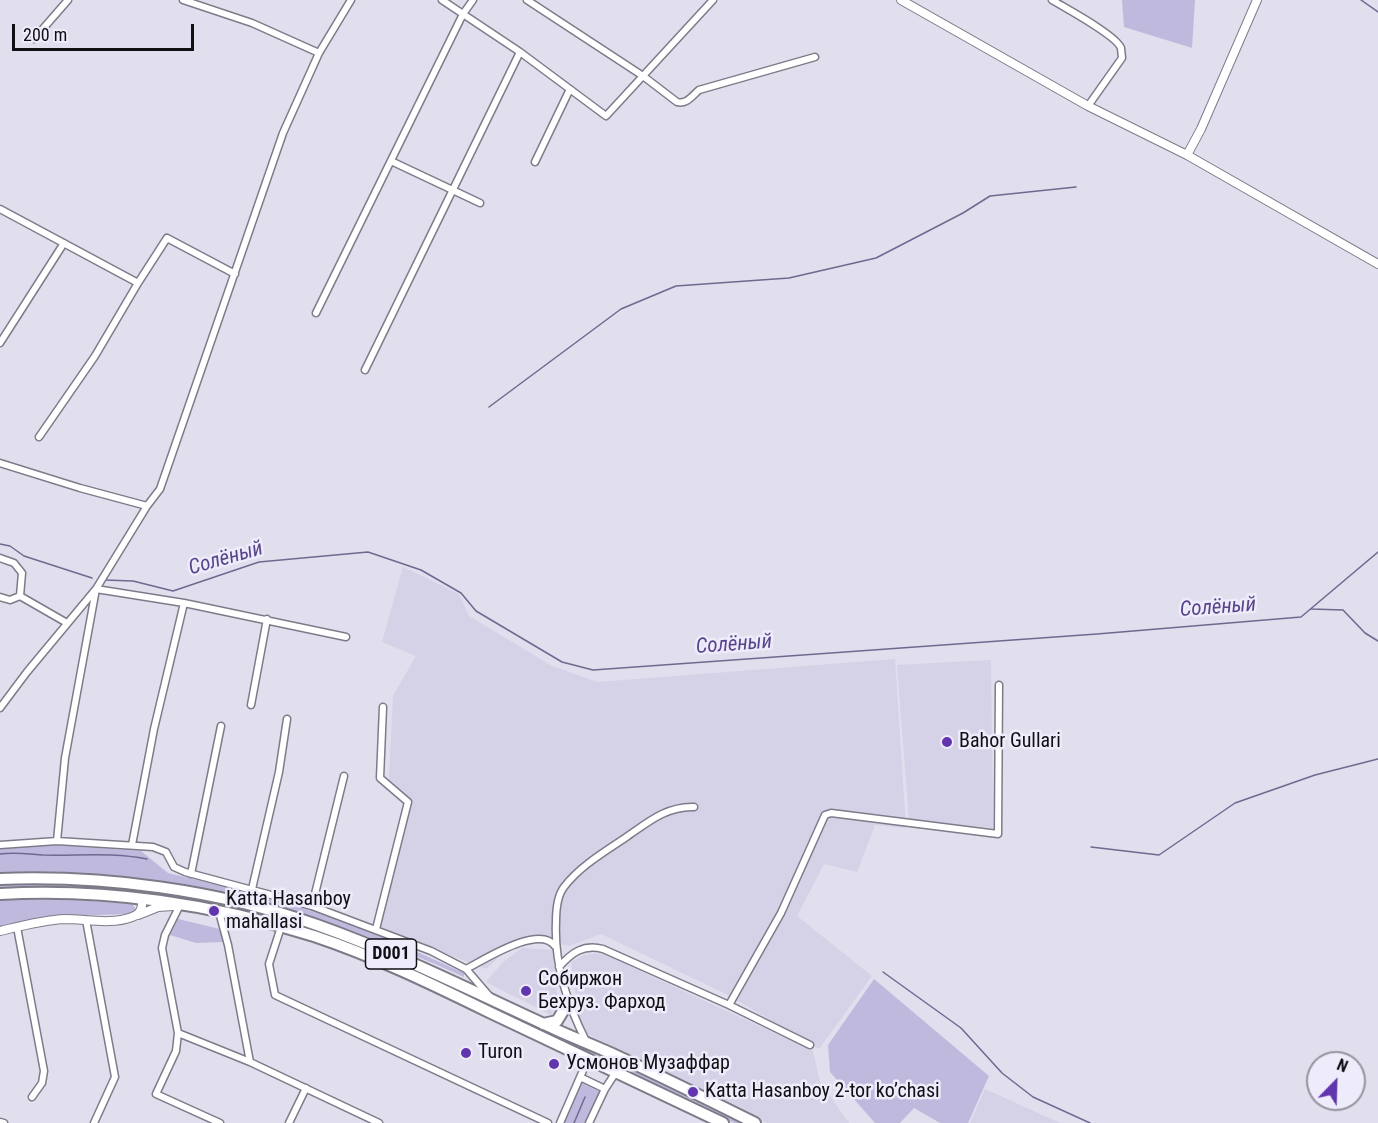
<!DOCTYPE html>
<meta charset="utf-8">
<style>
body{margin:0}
#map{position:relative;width:1378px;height:1123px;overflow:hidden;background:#e1deed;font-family:"Roboto Condensed",sans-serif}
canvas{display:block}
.north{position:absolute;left:1306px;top:1051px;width:60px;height:60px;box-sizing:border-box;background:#eeebfa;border:2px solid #95939e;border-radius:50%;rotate:23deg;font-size:16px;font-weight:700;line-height:24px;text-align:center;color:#100f14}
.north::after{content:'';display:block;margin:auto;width:21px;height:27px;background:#6035ad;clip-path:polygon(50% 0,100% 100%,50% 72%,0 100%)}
.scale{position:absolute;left:12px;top:24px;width:182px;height:27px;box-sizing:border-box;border:3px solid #100f14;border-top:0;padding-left:8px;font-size:18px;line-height:21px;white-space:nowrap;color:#100f14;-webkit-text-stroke:4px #eeebfa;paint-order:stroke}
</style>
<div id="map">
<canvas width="1378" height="1123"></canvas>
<div class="north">N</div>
<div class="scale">200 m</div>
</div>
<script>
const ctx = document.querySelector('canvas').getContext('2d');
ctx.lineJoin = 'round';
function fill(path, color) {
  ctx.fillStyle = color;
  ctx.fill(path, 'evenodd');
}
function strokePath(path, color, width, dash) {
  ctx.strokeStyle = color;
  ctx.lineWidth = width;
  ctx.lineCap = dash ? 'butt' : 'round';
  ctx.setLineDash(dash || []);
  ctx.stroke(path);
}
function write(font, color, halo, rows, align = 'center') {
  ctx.font = font + ' "Roboto Condensed",sans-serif';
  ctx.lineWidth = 5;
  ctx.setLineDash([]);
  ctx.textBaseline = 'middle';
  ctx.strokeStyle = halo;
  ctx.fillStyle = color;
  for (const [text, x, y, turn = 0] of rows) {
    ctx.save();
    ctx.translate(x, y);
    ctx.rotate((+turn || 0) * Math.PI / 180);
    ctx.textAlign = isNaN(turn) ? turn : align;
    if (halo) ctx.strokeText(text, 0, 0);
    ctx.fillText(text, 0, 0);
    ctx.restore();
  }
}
fill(new Path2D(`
 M403,567L459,594L469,616L552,666L598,682L895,659L906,828L875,825L857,872L824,864L797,916L872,976L819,1049L728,995L601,934L569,946L521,937L486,969L378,927L411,801L389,779L393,696L416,656L382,642Z
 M991,660L993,828L909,820L897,665Z
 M522,948L553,950L558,1005L551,1015L486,982L502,963Z
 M601,953L813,1051L820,1082L849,1123H767L581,1031L571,962L584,955Z
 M985,1089L1060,1123H970Z`), '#d5d1e7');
fill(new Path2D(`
 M1122,0H1195L1192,48L1124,27Z
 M53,845L141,851L168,873L251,893L325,914L395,942L464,973V977C385,941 306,911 221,893L0,875V848Z
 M39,884C116,887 193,894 268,914C371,941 469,994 565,1038L564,1043L454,990L240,911L0,889V885Z
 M59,899L133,904L135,909L129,914L42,917L0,927V900Z
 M178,919L220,929L223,942L196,943L170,935Z
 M874,979L989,1076L968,1123H940L914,1108L900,1123H875L830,1072L828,1045Z
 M605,1057L743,1123H734L599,1059Z
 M582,1083L600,1092L585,1123H563Z`), '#c0b9de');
strokePath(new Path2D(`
 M1361,0L1378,12
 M489,407L621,309L676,286L789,278L876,258L963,213L990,196L1076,187
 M0,544L10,546L24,556L92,578
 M105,580L133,581L173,591L259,562L368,552L421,570L461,593L476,611L562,662L593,670L1097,634L1301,617L1378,552
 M1311,609L1343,610L1365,633L1378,641
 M1091,847L1159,855L1235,803L1315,775L1378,759
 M0,854C15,852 28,854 43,855C78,856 112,852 147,859
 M883,972L961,1028L1002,1073L1033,1097L1090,1123
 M574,1123L585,1097`), '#716790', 1.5);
const minor = new Path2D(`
 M183,0L252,23L319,53
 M442,0L520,52L606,116L713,0
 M527,0L643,76L677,102C686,105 692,96 699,90L815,57
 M1052,0C1065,8 1116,35 1121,48C1121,50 1122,56 1122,58L1088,106
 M34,39L68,0
 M391,161L480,203
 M535,162L570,89
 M0,209L138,283
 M316,313L463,14L473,0
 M0,343L64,243
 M365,370L520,52
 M39,437L95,356L138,283L167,238L235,274
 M0,463L80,488L147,506
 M0,558L14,563L22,573L20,596
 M0,597L10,600L20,596L67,623
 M251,705L267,619
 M0,708L27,672L96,589L147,506L160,489L283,133L319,53L351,0
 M57,841L65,758L96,589L184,603L346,637
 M0,845L57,841L153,847L166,852L174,867L185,872L312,906L431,951L466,969L491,998
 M132,845L154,729L184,603
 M191,874L221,726
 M252,889L279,772L287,719
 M180,905L165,935L162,948L178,1033L176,1051L156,1094L220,1123
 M312,906L344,776
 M219,912L228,945L250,1062
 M86,920L115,1077L94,1123
 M17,927L44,1071L42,1083L32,1097
 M281,927L269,964L275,995L548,1123
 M376,929L408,802L380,778L383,707
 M559,967C572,952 584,944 603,949L729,1005L810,1045
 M466,969C484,960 539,924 555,946
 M729,1005L781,913L825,815L831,813L998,834L999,685
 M178,1033L250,1062L379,1123
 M586,1041C567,1004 554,964 556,922C556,911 557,896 564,887C579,867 604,852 625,838C647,823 666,806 694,807
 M580,1077L605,1089
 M0,1122L4,1123
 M289,1123L306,1088
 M560,1123L588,1059
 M589,1123L605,1089L616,1072`);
const tertiary = new Path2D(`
 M901,0L1088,106L1187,155L1378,264
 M1187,155L1201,129L1257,0
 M138,915L158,907L173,906
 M0,931C21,926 43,920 65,919C86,919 111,925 132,917C140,914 144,908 141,899`);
const trunk = new Path2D(`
 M0,879C104,875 219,890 317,925C396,953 470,990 546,1025C569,1036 593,1045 617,1056C663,1077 709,1100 755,1123
 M0,894C105,888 214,904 314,936C374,956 432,984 489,1012C567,1049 645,1086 723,1123
 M543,1024L557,1021L569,1001`);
strokePath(minor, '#7e7b89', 9);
strokePath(tertiary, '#7e7b89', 10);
strokePath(trunk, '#7e7b89', 14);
strokePath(minor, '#fff', 6);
strokePath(tertiary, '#fff', 8);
strokePath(trunk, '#fff', 10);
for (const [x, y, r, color] of [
 [947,742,6,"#6035ad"],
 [214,911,6,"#6035ad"],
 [526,991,6,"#6035ad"],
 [466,1053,6,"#6035ad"],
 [554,1064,6,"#6035ad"],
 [693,1092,6,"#6035ad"]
]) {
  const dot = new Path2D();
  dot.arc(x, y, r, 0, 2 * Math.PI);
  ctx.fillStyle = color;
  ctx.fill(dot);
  strokePath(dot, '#eeebfa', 2);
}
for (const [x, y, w] of [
 [391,954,51]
]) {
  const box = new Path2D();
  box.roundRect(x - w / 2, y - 15, w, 30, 4.5);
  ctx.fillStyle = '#eeebfa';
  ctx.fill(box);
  strokePath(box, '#100f14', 1.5);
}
write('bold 18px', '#100f14', null, [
 ["D001",391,954]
]);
write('20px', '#100f14', '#eeebfa', [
 ["Bahor Gullari",959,742],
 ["Katta Hasanboy",226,900],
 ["mahallasi",226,923],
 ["Собиржон",538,980],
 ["Бехруз. Фарход",538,1003],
 ["Turon",478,1053],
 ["Усмонов Музаффар",566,1064],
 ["Katta Hasanboy 2-tor ko’chasi",705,1092]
], 'left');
write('italic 21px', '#58448a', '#eeebfa', [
 ["Солёный",226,559,-16],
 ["Солёный",1218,608,-4],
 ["Солёный",734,645,-4]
]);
</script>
